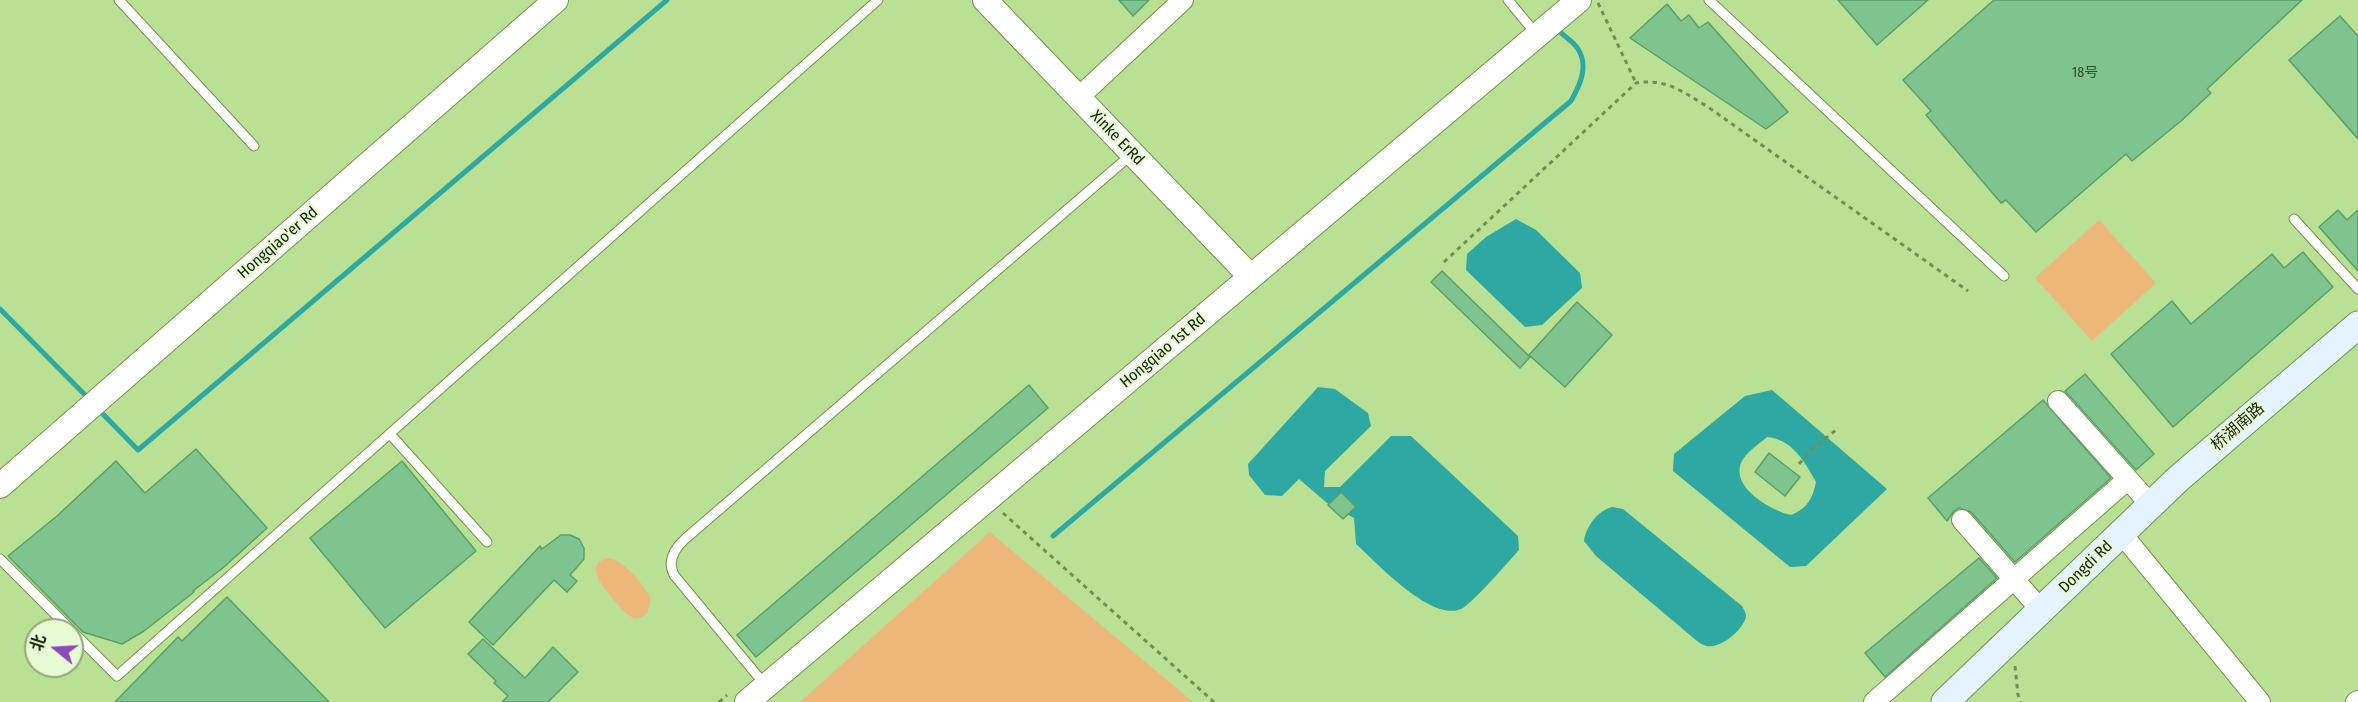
<!DOCTYPE html>
<meta charset="utf-8">
<style>
body{margin:0}
#map{position:relative;width:2358px;height:702px;overflow:hidden;background:#bae093;font-family:"Fira Sans Condensed","Noto Sans SC",sans-serif}
canvas{display:block}
.north{position:absolute;left:24px;top:618px;width:60px;height:60px;box-sizing:border-box;background:#e6fad4;border:2px solid #92a481;border-radius:50%;rotate:288deg;font-size:16px;font-weight:700;line-height:24px;text-align:center;color:#152305}
.north::after{content:'';display:block;margin:auto;width:21px;height:27px;background:#9049bc;clip-path:polygon(50% 0,100% 100%,50% 72%,0 100%)}
</style>
<div id="map">
<canvas width="2358" height="702"></canvas>
<div class="north">北</div>
</div>
<script>
const ctx = document.querySelector('canvas').getContext('2d');
ctx.lineJoin = 'round';
function fill(path, color) {
  ctx.fillStyle = color;
  ctx.fill(path, 'evenodd');
}
function strokePath(path, color, width, dash) {
  ctx.strokeStyle = color;
  ctx.lineWidth = width;
  ctx.lineCap = dash ? 'butt' : 'round';
  ctx.setLineDash(dash || []);
  ctx.stroke(path);
}
function write(font, color, halo, rows, align = 'center') {
  ctx.font = font + ' "Fira Sans Condensed","Noto Sans SC",sans-serif';
  ctx.lineWidth = 4.5;
  ctx.setLineDash([]);
  ctx.textBaseline = 'middle';
  ctx.strokeStyle = halo;
  ctx.fillStyle = color;
  for (const [text, x, y, turn = 0] of rows) {
    ctx.save();
    ctx.translate(x, y);
    ctx.rotate((+turn || 0) * Math.PI / 180);
    ctx.textAlign = isNaN(turn) ? turn : align;
    if (halo) ctx.strokeText(text, 0, 0);
    ctx.fillText(text, 0, 0);
    ctx.restore();
  }
}
fill(new Path2D(`
 M2099,220L2156,283L2092,341L2035,278Z
 M990,532L1193,702H800Z
 M607,558C624,559 644,585 651,599L647,614C642,617 639,619 634,618C625,615 619,606 613,599C604,587 583,566 607,558Z`), '#edb87a');
fill(new Path2D(`
 M1516,219L1536,230L1580,273L1582,288L1542,325L1525,327L1466,270L1467,254L1486,237Z
 M1318,387L1335,389L1368,413L1371,426L1325,471L1324,487H1340L1391,436H1411L1518,536L1519,550C1510,560 1470,606 1461,609C1431,622 1377,563 1356,544L1354,518L1327,503L1299,479L1282,496L1265,495L1249,475L1248,464Z
 M1772,390L1887,489L1806,566L1790,567L1673,471L1674,454L1745,396ZM1767,437C1792,439 1805,462 1816,482C1813,498 1807,509 1791,515C1772,511 1731,488 1741,463C1746,452 1759,444 1767,437Z
 M1612,507L1623,509L1742,606C1744,610 1748,615 1745,620C1740,632 1720,649 1706,646C1703,645 1700,643 1697,641L1596,556L1584,541C1586,527 1597,511 1612,507Z`), '#2da8a2');
strokePath(new Path2D(`
 M0,309L90,400
 M98,409L138,450L667,0
 M1053,536L1571,101C1580,85 1589,66 1578,49C1574,42 1565,37 1559,31`), '#2da8a2', 5);
const building = new Path2D(`
 M1119,0H1149L1133,16Z
 M1838,0H1928L1877,45Z
 M1994,0H2302L2207,89L2211,93L2181,121L2132,161L2126,154L2036,232L2006,200L2001,203L1926,115L1931,111L1903,80Z
 M1667,4L1681,21L1689,15L1699,28L1708,22L1788,112L1766,129L1630,38Z
 M2340,16L2358,36V139L2289,60Z
 M2338,210L2347,220L2358,210V271L2319,227Z
 M2303,252L2333,287L2173,427L2111,354L2172,301L2191,324L2272,254L2284,268Z
 M1442,271L1530,357L1520,368L1431,282Z
 M1577,302L1612,335L1565,387L1529,355Z
 M2085,374L2154,454L2136,470L2065,391Z
 M1029,385L1048,408L756,657L737,635Z
 M2043,400L2111,478L2015,562L1971,512L1959,508L1954,511L1947,521L1928,498Z
 M196,449L267,528L224,567L193,591L194,592L144,631L122,644L83,632L8,556L57,516L116,461L145,493Z
 M1769,453L1800,477L1785,496L1755,472Z
 M402,461L476,551L385,628L310,538Z
 M1341,492L1356,507L1343,519L1328,505Z
 M561,535H570L579,539L584,548V559L570,575L577,581L567,592L554,580L493,645L469,622L540,546L542,549Z
 M1979,558L1997,578L1885,677L1865,653Z
 M227,597L329,702H115L178,637L182,641Z
 M483,639L525,678L553,647L578,672L548,702H502L508,696L494,683L496,681L468,654Z`);
fill(building, '#7fc48e');
strokePath(building, '#58a069', 1.5);
const service = new Path2D(`
 M119,0L254,146
 M1508,0L1537,35
 M1709,0L2004,276
 M2294,219L2358,289
 M390,434L487,542
 M0,559L71,630
 M72,631L117,676L878,0
 M766,686L674,575C667,561 674,549 685,539L1132,154`);
const minor = new Path2D(`
 M1078,98L1183,0
 M2058,401L2151,505
 M1962,520L2041,610
 M2121,533L2260,702
 M1874,702L2128,479
 M2356,702L2358,701`);
const tertiary = new Path2D(`
 M985,0L1250,276
 M0,486L556,0
 M747,702L1579,0`);
const secondary = new Path2D(`
 M1945,702L2178,479L2358,325`);
strokePath(service, '#71954b', 11);
strokePath(minor, '#71954b', 22);
strokePath(tertiary, '#71954b', 26);
strokePath(secondary, '#71954b', 29);
strokePath(new Path2D(`
 M1598,3L1636,83
 M1444,262L1636,83C1666,78 1683,92 1708,107L1968,291
 M1799,464L1812,449L1836,430
 M1003,513L1214,702
 M2015,666L2018,695L2021,702
 M719,702L727,695`), '#728e55', 3, [4.5, 4.5]);
strokePath(service, '#fff', 9);
strokePath(minor, '#fff', 20);
strokePath(tertiary, '#fff', 24);
strokePath(secondary, '#e5f2ff', 27);
write('14px', '#304b27', null, [
 ["18号",2085,73]
]);
write('16px', '#152305', '#e6fad4', [
 ["Xinke ErRd",1117,138,46],
 ["Hongqiao'er Rd",278,243,-41],
 ["Hongqiao 1st Rd",1163,351,-40],
 ["桥湖南路",2238,427,-41],
 ["Dongdi Rd",2086,567,-44]
]);
</script>
